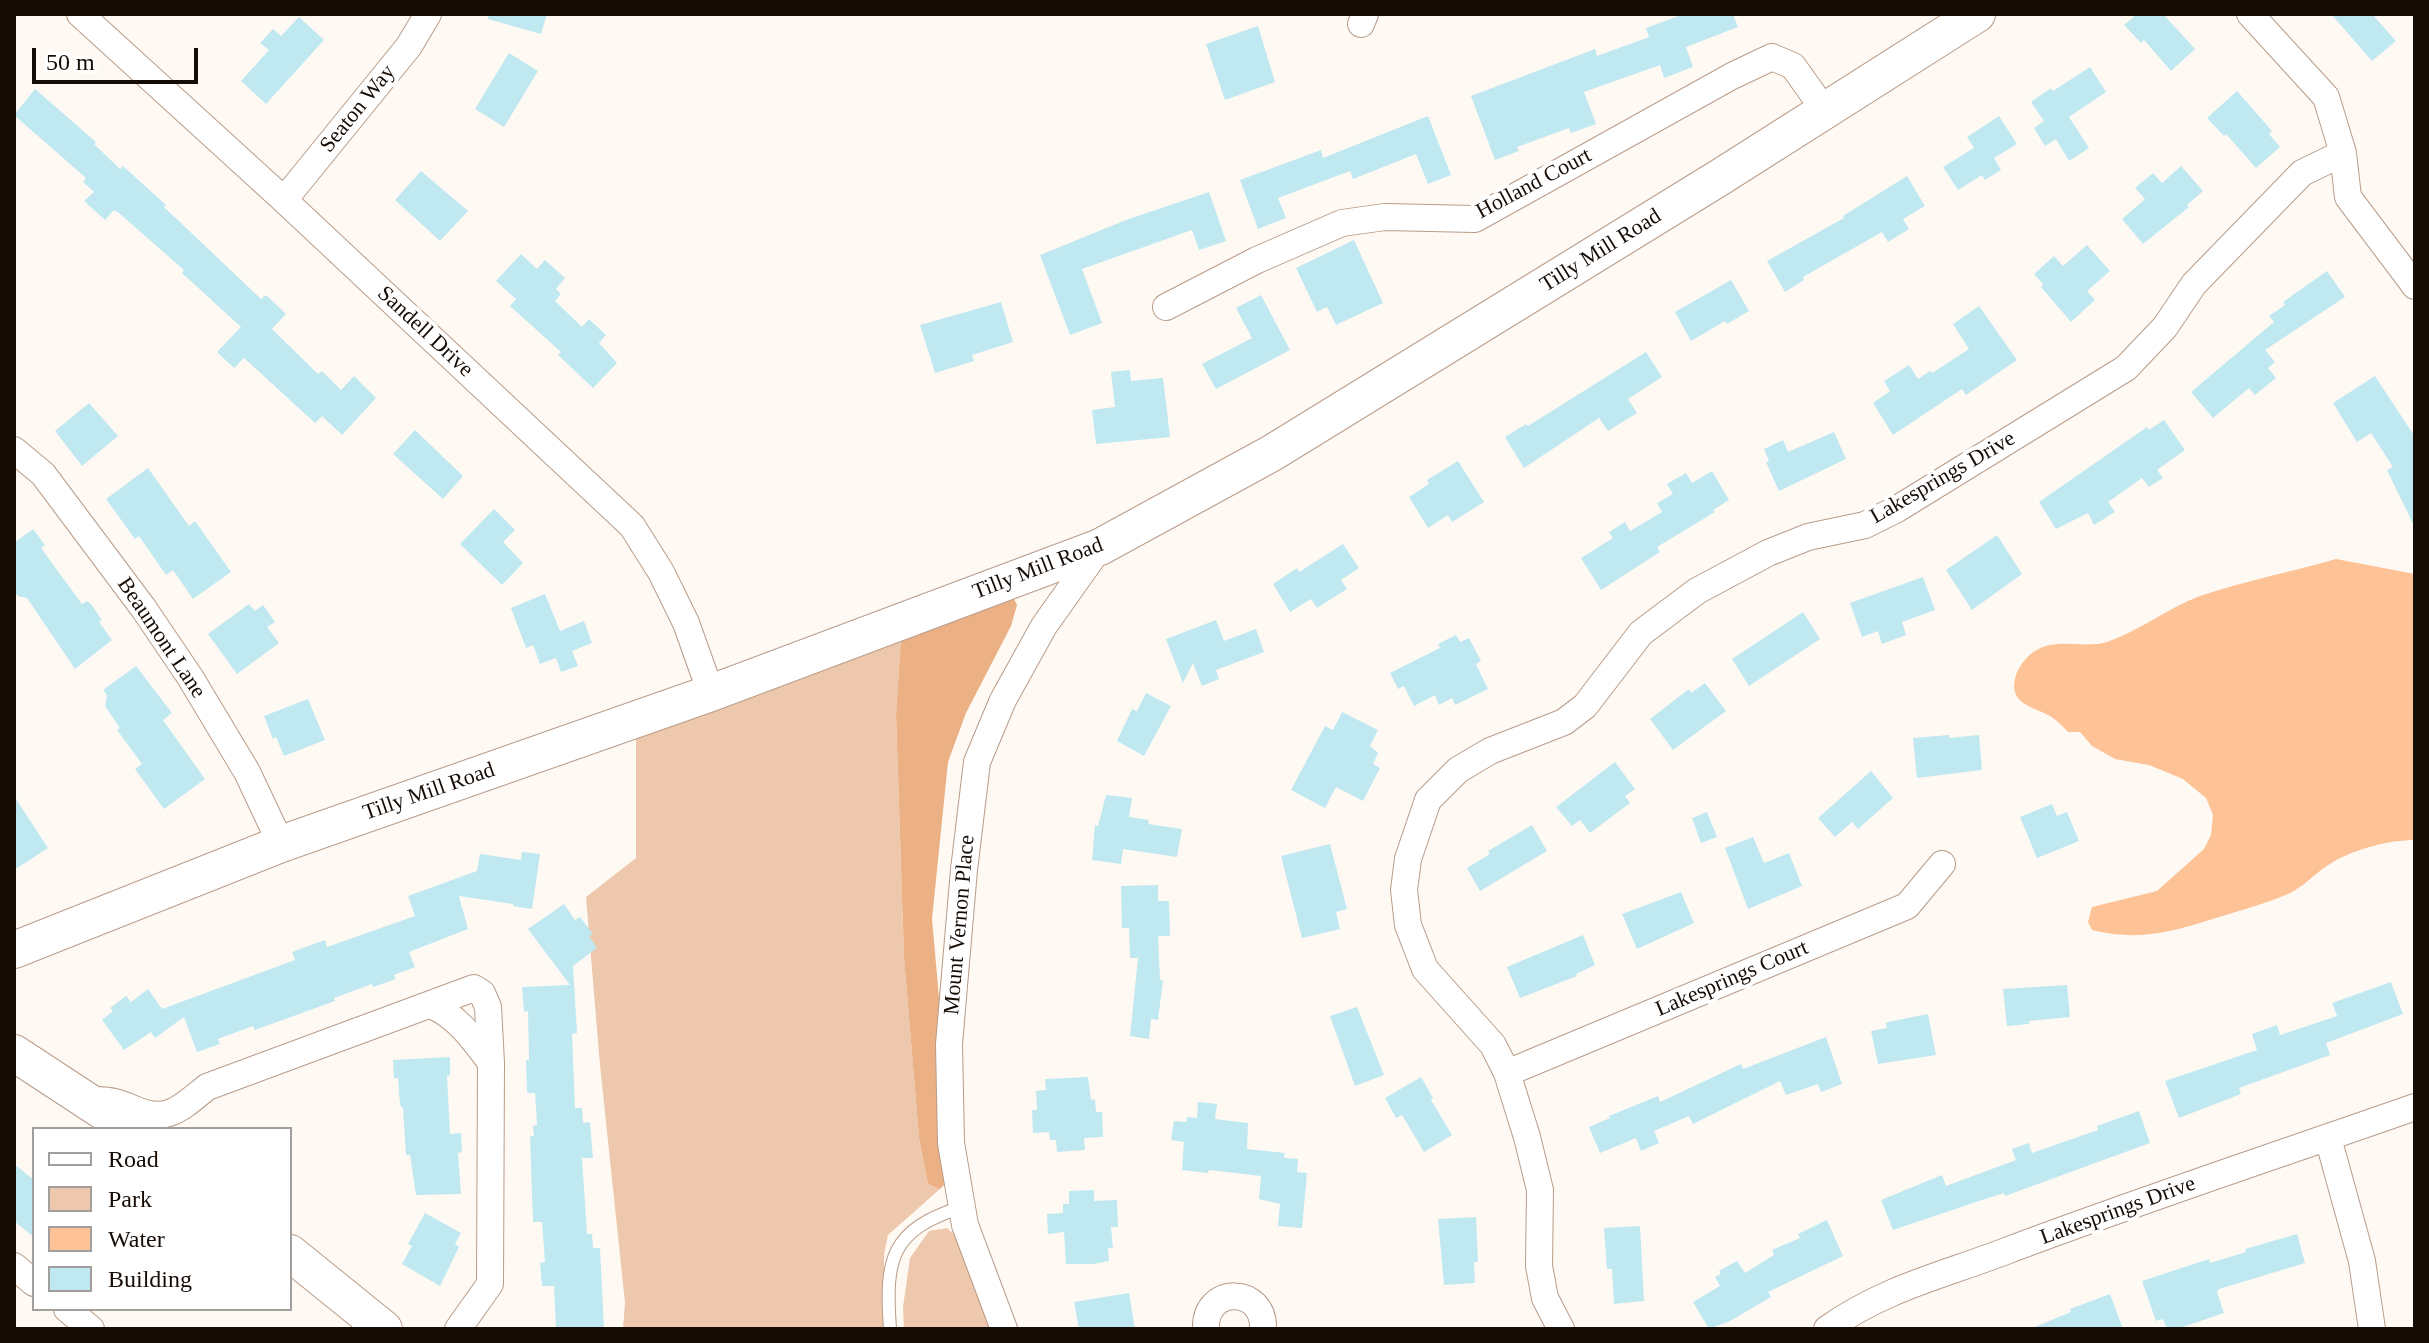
<!DOCTYPE html>
<style>
body{margin:0}
#map{position:relative;width:2429px;height:1343px;overflow:hidden;background:#fff9f4;font-family:"Times New Roman",serif}
canvas{display:block}
.frame{position:absolute;inset:0;border:16px solid #160c06;pointer-events:none}
.legend{position:absolute;left:32px;top:1127px;width:260px;height:184px;box-sizing:border-box;background:#fff;border:2px solid #a29e9b;margin:0;padding:10px 14px;list-style:none;font-size:24px;color:#160c06}
.legend li{display:flex;align-items:center;gap:16px;height:40px}
.legend b{width:40px;border:2px solid #a29e9b}
.scale{position:absolute;left:32px;top:48px;width:166px;height:36px;box-sizing:border-box;border:4px solid #160c06;border-top:0;padding-left:10px;font-size:24px;line-height:28px;white-space:nowrap;color:#160c06;-webkit-text-stroke:6px #fff;paint-order:stroke}
</style>
<div id="map">
<canvas width="2429" height="1343"></canvas>
<div class="frame"></div>
<ul class="legend">
<li><b style="height:10px;background:#fff"></b>Road</li>
<li><b style="height:22px;background:#eec8ac"></b>Park</li>
<li><b style="height:22px;background:#fdc295"></b>Water</li>
<li><b style="height:22px;background:#bfe8f0"></b>Building</li>
</ul>
<div class="scale">50 m</div>
</div>
<script>
const ctx = document.querySelector('canvas').getContext('2d');
ctx.lineJoin = 'round';
function fill(path, color) {
  ctx.fillStyle = color;
  ctx.fill(path, 'evenodd');
}
function strokePath(path, color, width, dash) {
  ctx.strokeStyle = color;
  ctx.lineWidth = width;
  ctx.lineCap = dash ? 'butt' : 'round';
  ctx.setLineDash(dash || []);
  ctx.stroke(path);
}
function write(font, color, halo, rows, align = 'center') {
  ctx.font = font + ' "Times New Roman",serif';
  ctx.lineWidth = 8;
  ctx.setLineDash([]);
  ctx.textBaseline = 'middle';
  ctx.strokeStyle = halo;
  ctx.fillStyle = color;
  for (const [text, x, y, turn = 0] of rows) {
    ctx.save();
    ctx.translate(x, y);
    ctx.rotate((+turn || 0) * Math.PI / 180);
    ctx.textAlign = isNaN(turn) ? turn : align;
    if (halo) ctx.strokeText(text, 0, 0);
    ctx.fillText(text, 0, 0);
    ctx.restore();
  }
}
fill(new Path2D(`
 M901,638L896,714L904,958L919,1138L928,1184L940,1189L888,1235L884,1255V1329H623L625,1303L600,1065L586,897L636,858V737Z
 M947,1228L960,1239L995,1329H904L903,1307L910,1258L929,1231Z`), '#eec8ac');
fill(new Path2D(`
 M1011,593L1017,605L1011,626L966,713L948,762L932,919L940,1009L947,1182L940,1189L928,1184L919,1138L904,958L896,714L901,638Z`), '#ebb185');
fill(new Path2D(`
 M2336,559L2415,574V840C2389,840 2355,849 2333,862C2317,871 2304,887 2288,894C2269,902 2249,908 2229,914C2180,929 2144,943 2092,930L2088,922L2092,907L2157,891L2204,849L2211,835L2213,815L2206,798L2183,779L2149,765L2115,759L2092,746L2080,732H2068C2063,727 2057,720 2050,716C2032,706 2007,704 2016,675C2019,666 2027,656 2035,651C2057,637 2084,649 2107,642C2140,631 2167,608 2200,596C2244,581 2291,572 2336,559Z`), '#fdc295');
fill(new Path2D(`
 M489,14H547L541,34L488,19Z
 M1684,14H1733L1738,27L1686,47L1693,67L1664,78L1660,65L1584,92L1596,124L1571,133L1569,128L1517,147L1519,151L1495,160L1471,96L1595,49L1597,56L1649,37L1646,28Z
 M2137,14H2163L2195,49L2171,71L2144,40L2141,43L2124,25Z
 M2331,14H2372L2396,41L2372,61Z
 M299,17L324,40L266,104L241,81L269,50L260,43L273,29L281,36Z
 M1258,26L1275,82L1225,100L1206,44Z
 M509,53L538,71L504,127L475,109Z
 M2090,67L2106,92L2069,117L2089,148L2069,161L2056,139L2045,146L2034,128L2044,121L2031,102L2051,88L2053,91Z
 M35,89L96,142L94,144L120,169L123,166L166,205L164,207L261,299L266,295L286,314L272,329L318,374L322,371L341,390L354,376L376,398L342,435L322,416L315,423L244,358L234,368L217,352L241,327L182,273L184,270L120,214L114,210L105,220L84,201L94,192L83,182L86,178L14,115Z
 M2237,91L2272,131L2269,134L2280,147L2256,168L2226,134L2224,136L2207,118Z
 M1428,116L1451,175L1428,184L1416,154L1353,179L1350,171L1278,198L1286,218L1258,229L1240,180L1321,150L1323,158Z
 M1999,116L2017,144L1994,158L2001,170L1985,180L1982,175L1958,190L1943,167L1974,148L1967,137Z
 M2181,166L2203,191L2187,205L2189,207L2143,244L2122,219L2145,199L2135,188L2153,173L2162,183Z
 M421,171L468,211L440,241L395,200Z
 M1907,176L1925,206L1903,219L1909,229L1888,242L1882,232L1803,277L1804,280L1785,292L1767,261L1844,218L1843,216Z
 M1209,192L1226,241L1199,250L1192,230L1082,269L1102,323L1070,335L1040,255L1126,220Z
 M1354,240L1383,303L1336,325L1327,307L1317,312L1296,268Z
 M2087,245L2110,271L2087,291L2095,300L2071,322L2041,287L2043,284L2034,274L2054,256L2063,266Z
 M521,254L537,269L545,260L565,278L556,289L561,294L555,301L582,327L589,319L606,335L599,343L617,363L593,388L558,355L561,352L510,306L516,299L496,281Z
 M2327,271L2345,297L2265,350L2275,362L2268,368L2276,378L2255,395L2249,388L2213,418L2191,392L2274,322L2269,316L2285,305L2283,302Z
 M1731,280L1749,311L1727,324L1725,321L1691,341L1675,312Z
 M1261,295L1290,350L1216,389L1202,364L1252,338L1236,308Z
 M1001,302L1013,342L972,355L974,361L935,373L920,325Z
 M1979,306L2017,360L1966,395L1962,389L1893,435L1873,403L1890,391L1884,381L1909,365L1918,379L1930,371L1932,373L1969,349L1953,324Z
 M1646,352L1662,377L1628,399L1637,413L1608,431L1599,418L1524,468L1505,437L1526,424L1528,426Z
 M1130,370L1131,381L1163,378L1170,437L1096,444L1092,410L1115,407L1111,372Z
 M2375,376L2415,437V528L2387,470L2393,467L2371,433L2357,442L2333,403Z
 M89,403L118,436L82,466L55,431Z
 M2164,420L2185,450L2157,470L2163,478L2149,487L2142,478L2108,502L2115,512L2094,525L2088,513L2056,529L2039,502L2147,427L2149,430Z
 M415,430L463,476L443,499L393,454Z
 M1834,432L1846,459L1779,491L1766,462L1769,461L1764,449L1783,440L1788,452Z
 M1458,461L1484,502L1452,522L1448,515L1428,528L1409,497L1429,484L1427,480Z
 M148,468L189,526L195,521L231,572L193,599L173,570L166,575L139,536L135,539L106,499Z
 M1712,471L1729,500L1713,510L1715,512L1657,547L1660,552L1601,590L1581,558L1613,538L1609,532L1625,522L1630,531L1662,512L1657,503L1673,494L1667,484L1686,473L1692,483Z
 M494,509L515,530L503,542L523,563L502,585L460,544Z
 M33,529L45,545L41,548L82,604L87,601L91,604L102,620L99,622L112,640L75,669L27,598L18,596L14,591V543Z
 M1997,535L2022,574L1972,610L1946,570Z
 M1343,544L1359,568L1341,580L1347,589L1317,608L1311,599L1290,612L1273,584L1297,568L1299,572Z
 M1923,577L1935,610L1902,622L1906,635L1882,644L1878,631L1862,637L1850,603Z
 M545,594L560,631L584,621L592,643L572,651L578,666L561,672L556,658L540,664L533,645L526,648L511,608Z
 M249,604L255,611L263,605L275,622L267,627L279,643L237,674L208,634Z
 M1803,612L1820,639L1749,686L1732,659Z
 M1216,620L1224,641L1256,629L1264,652L1216,670L1219,679L1202,686L1193,663L1183,683L1166,639Z
 M1456,635L1460,642L1469,638L1481,661L1476,664L1488,689L1455,705L1452,698L1439,705L1435,695L1414,706L1404,686L1398,689L1390,673L1440,648L1438,644Z
 M136,666L172,713L163,720L205,779L164,809L135,769L142,764L117,730L120,728L105,706L107,695L103,690Z
 M1705,683L1726,711L1673,750L1650,719L1689,689L1691,693Z
 M1146,693L1171,706L1144,756L1117,741L1132,709L1137,711Z
 M308,699L325,740L284,756L276,737L273,739L264,716Z
 M1342,712L1378,730L1370,746L1378,753L1373,764L1380,768L1363,801L1336,787L1325,808L1291,790L1325,726L1333,730Z
 M1949,735V738L1979,735L1982,770L1917,778L1913,738Z
 M1615,762L1635,789L1625,796L1630,803L1590,833L1580,820L1572,826L1556,807Z
 M1871,771L1893,798L1858,829L1852,822L1835,837L1818,818Z
 M1106,795L1132,798L1129,817L1149,820L1148,824L1182,829L1177,857L1123,849L1121,864L1092,860L1095,825L1098,826Z
 M14,796L48,848L14,870Z
 M2052,804L2057,816L2067,812L2079,841L2037,858L2020,817Z
 M1707,812L1717,837L1701,843L1692,818Z
 M1532,825L1547,851L1480,891L1467,868L1490,854L1488,851Z
 M1753,837L1764,863L1789,853L1802,886L1748,909L1725,848Z
 M1330,844L1347,909L1336,912L1340,929L1302,938L1281,856Z
 M522,852L540,854L532,909L513,906V904L459,896L468,929L409,952L415,967L394,975L396,979L373,987L372,984L334,998L335,1001L255,1030L253,1026L218,1039L220,1044L197,1052L184,1017L155,1038L151,1032L124,1050L102,1020L113,1011L110,1008L126,996L131,1002L148,989L162,1009L295,960L292,952L325,940L327,947L415,916L408,896L477,871L480,854L521,860Z
 M1158,885V901H1169L1170,936H1158L1160,980H1163L1158,1020L1151,1019L1149,1039L1130,1036L1138,958H1130L1129,928H1122L1121,886Z
 M1681,892L1694,923L1637,949L1622,914Z
 M564,904L575,920L580,917L593,934L589,936L597,948L573,966L577,1033L572,1034L575,1108H582L583,1123L590,1122L593,1158H582L587,1234H592L593,1248H600L604,1329H556L554,1286H542L540,1263L545,1262L542,1222H533L530,1136H534L533,1126L537,1125L535,1093H527L526,1060H529L528,1011L524,1012L522,987L570,985L528,929Z
 M1583,935L1595,965L1576,974L1577,976L1520,998L1507,967Z
 M2391,982L2403,1014L2326,1043L2330,1055L2239,1088L2241,1094L2179,1118L2165,1081L2257,1050L2252,1034L2277,1025L2280,1035L2337,1016L2332,1003Z
 M2067,985L2070,1017L2029,1021V1024L2007,1026L2003,989Z
 M1357,1007L1384,1075L1355,1086L1330,1016Z
 M1928,1014L1936,1055L1878,1064L1871,1031L1887,1028L1886,1023L1888,1022Z
 M1826,1037L1842,1084L1821,1092L1818,1084L1786,1095L1780,1081L1693,1124L1689,1116L1654,1131L1659,1143L1641,1151L1636,1138L1600,1153L1589,1127L1610,1118L1609,1116L1658,1096L1660,1102L1741,1064L1743,1069Z
 M450,1057V1075L447,1076L450,1134L461,1133L462,1152L458,1153L461,1194L416,1195L410,1155H406L403,1108L400,1105L398,1078H394L393,1060Z
 M1088,1077L1091,1100L1095,1099L1096,1112H1102L1103,1137L1084,1138L1085,1150L1057,1152L1056,1140H1050L1049,1132L1033,1133L1032,1110H1037L1036,1091L1046,1090L1045,1079Z
 M1421,1077L1433,1098L1431,1100L1452,1135L1424,1152L1402,1115L1396,1118L1385,1098Z
 M1198,1102L1217,1104L1215,1119L1248,1123L1247,1149L1285,1153L1284,1158L1298,1159L1297,1172L1307,1173L1302,1228L1278,1226L1280,1204L1259,1199L1261,1176L1209,1170L1208,1173L1182,1170L1184,1142L1171,1140L1174,1121L1186,1122L1187,1117L1197,1118Z
 M2139,1111L2150,1143L2005,1196L2004,1193L1982,1200L1893,1230L1881,1200L1942,1175L1946,1186L2016,1160L2012,1149L2029,1143L2032,1153L2098,1130L2097,1126Z
 M14,1164L34,1180V1237L14,1221Z
 M1094,1190V1201L1117,1200L1118,1227H1111L1113,1248H1108L1109,1261L1093,1264H1066L1064,1232L1048,1234L1047,1214L1063,1213V1204H1069V1191Z
 M425,1213L461,1233L455,1244L459,1247L440,1286L402,1264L412,1246L408,1244Z
 M1476,1217L1478,1262H1474L1475,1283L1444,1285L1438,1219Z
 M1827,1220L1843,1256L1768,1292L1771,1297L1730,1321L1709,1329L1693,1302L1720,1286L1715,1277L1721,1274L1719,1271L1737,1261L1745,1273L1774,1255L1772,1250L1800,1238L1798,1234Z
 M1640,1226L1644,1301L1614,1304L1612,1269H1607L1604,1228Z
 M2297,1234L2305,1263L2219,1289L2217,1292L2224,1313L2177,1329H2167L2163,1319L2156,1321L2142,1281L2209,1259L2210,1263L2246,1252L2245,1249Z
 M1129,1293L1135,1329H1079L1074,1302Z
 M2110,1294L2123,1329H2030L2071,1312L2070,1309Z`), '#bfe8f0');
const lane = new Path2D(`
 M890,1329C885,1259 890,1230 962,1207`);
const street = new Path2D(`
 M80,14L284,200L632,526L661,572L686,623L711,693
 M2250,14L2326,97L2343,153L2348,197L2415,286
 M1361,24L1365,14
 M284,200L409,46L428,14
 M1166,307L1257,260L1342,223L1385,217L1475,219L1732,76L1772,57L1793,66L1825,111
 M14,450L43,474L144,609L190,677L247,772L281,844
 M431,1005C457,1016 474,1040 491,1063
 M1507,1073L1907,906L1942,864
 M97,1100C112,1100 120,1103 134,1109C167,1124 181,1108 207,1087L474,988L482,993L488,1007L491,1063L490,1284L458,1329
 M2328,1138L2362,1261L2372,1329
 M14,1266L34,1283
 M67,1309L91,1329
 M1004,1329L965,1225L951,1143L949,1044L964,870L977,762L1003,700L1044,626L1100,547
 M1206,1329C1204,1285 1265,1286 1263,1329
 M1561,1329L1545,1298L1539,1266L1540,1190L1527,1137L1507,1073L1493,1045L1425,969L1408,925L1404,890L1408,859L1428,800L1458,770L1490,751L1564,722L1585,706L1641,633L1697,591L1768,553L1808,537L1865,525L1897,509L2126,368L2165,327L2194,284L2302,173L2343,153
 M1827,1329C1885,1288 1941,1276 2006,1251C2141,1200 2278,1155 2415,1107`);
const secondary = new Path2D(`
 M14,950L281,844L711,693L1100,547L1272,453L1722,176L1977,14
 M14,1053L130,1129
 M290,1253L384,1329`);
strokePath(lane, '#b89c88', 14);
strokePath(street, '#b89c88', 28);
strokePath(secondary, '#b89c88', 38);
strokePath(lane, '#fff', 12);
strokePath(street, '#fff', 26);
strokePath(secondary, '#fff', 36);
write('22px', '#160c06', '#fff', [
 ["Seaton Way",358,109,-51],
 ["Holland Court",1534,184,-28],
 ["Tilly Mill Road",1601,251,-32],
 ["Sandell Drive",425,332,43],
 ["Lakesprings Drive",1943,478,-30],
 ["Tilly Mill Road",1038,569,-21],
 ["Beaumont Lane",161,638,56],
 ["Tilly Mill Road",429,792,-19],
 ["Mount Vernon Place",960,925,-85],
 ["Lakesprings Court",1732,979,-23],
 ["Lakesprings Drive",2118,1211,-20]
]);
</script>
